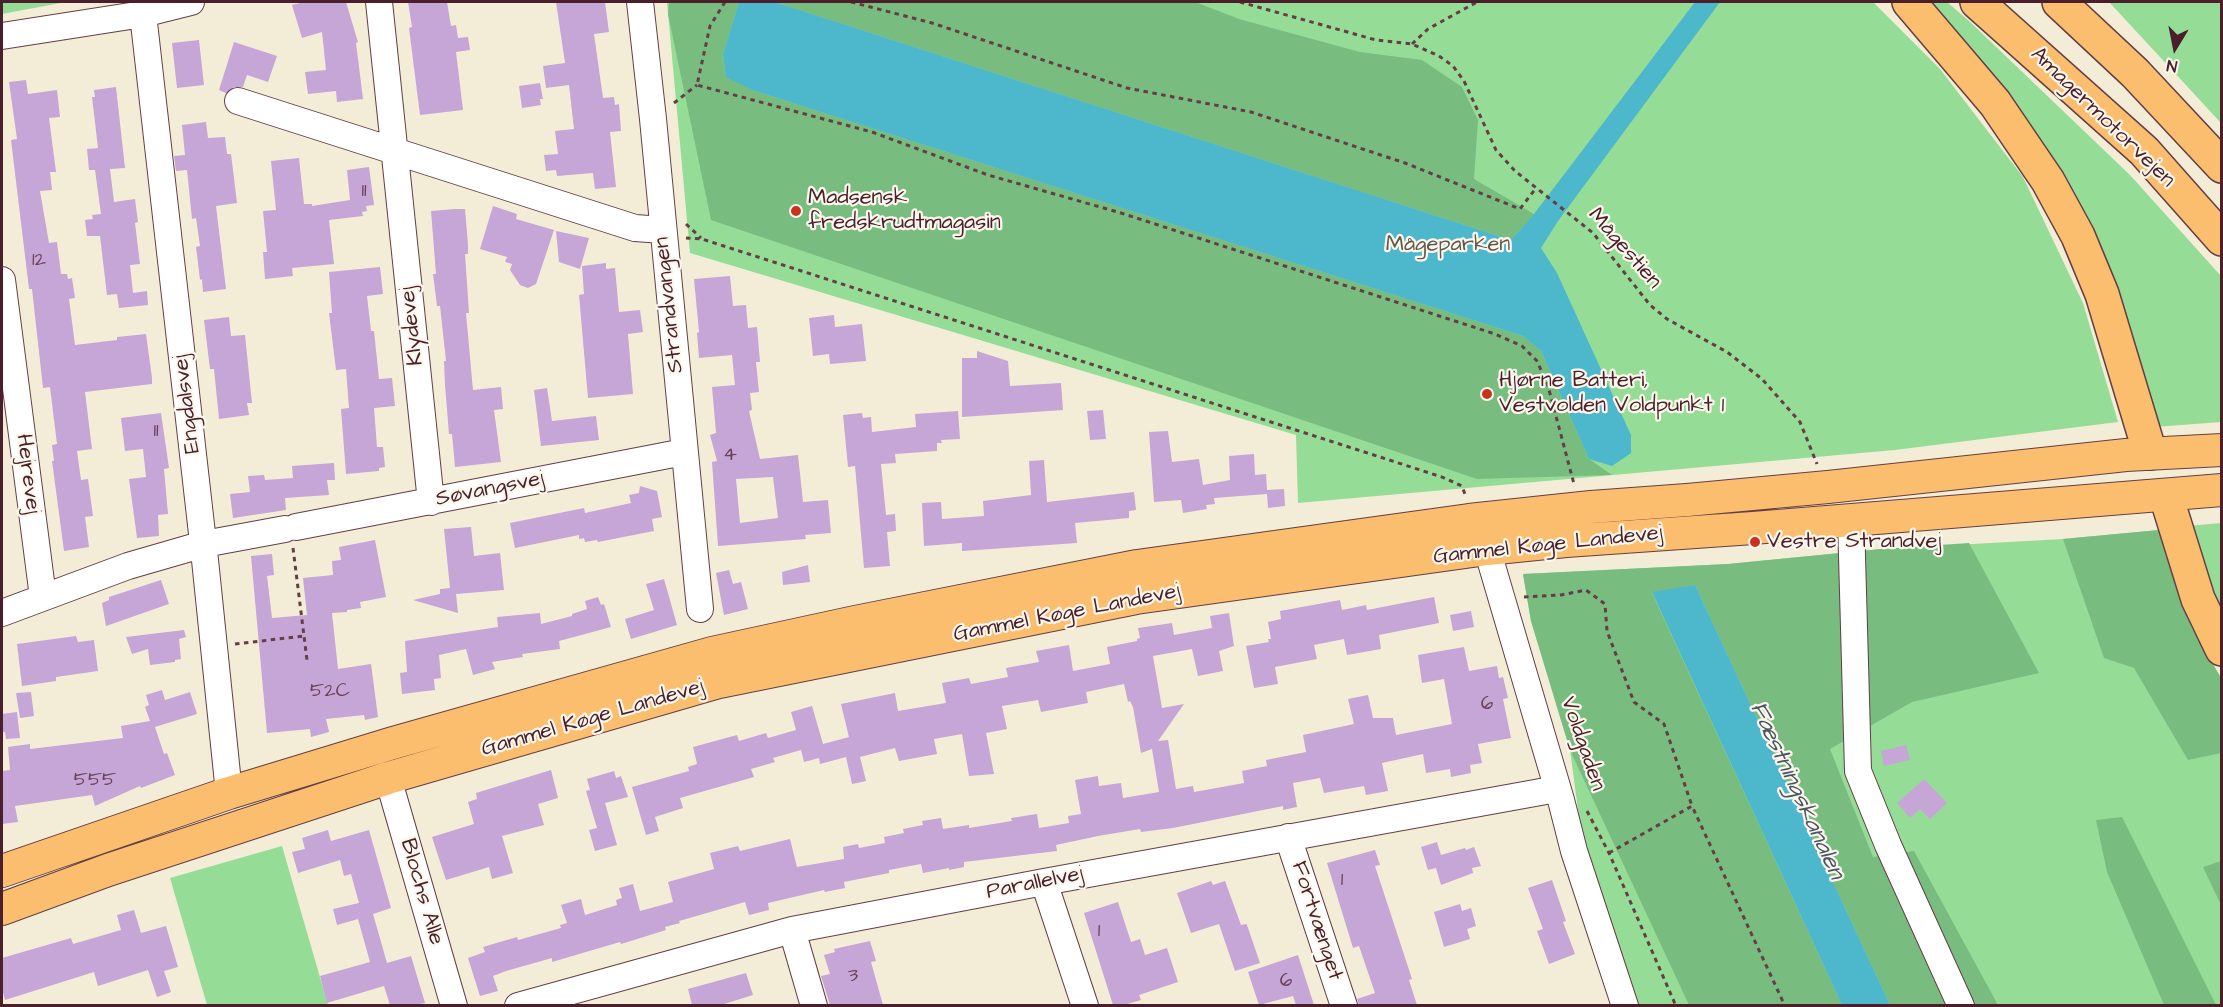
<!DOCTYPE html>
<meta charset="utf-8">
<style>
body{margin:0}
#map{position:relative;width:2223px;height:1007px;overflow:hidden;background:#f3edd7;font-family:"Architects Daughter",sans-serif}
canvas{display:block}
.frame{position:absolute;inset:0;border:3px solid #4a1f2b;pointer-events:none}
.north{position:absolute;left:2145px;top:18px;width:60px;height:60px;-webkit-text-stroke:4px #fbf7ec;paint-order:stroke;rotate:190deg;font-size:16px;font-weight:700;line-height:24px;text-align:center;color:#4a1f2b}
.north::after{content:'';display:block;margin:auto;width:21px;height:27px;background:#4a1f2b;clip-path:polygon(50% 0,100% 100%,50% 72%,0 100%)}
</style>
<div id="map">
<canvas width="2223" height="1007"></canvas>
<div class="frame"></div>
<div class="north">N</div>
</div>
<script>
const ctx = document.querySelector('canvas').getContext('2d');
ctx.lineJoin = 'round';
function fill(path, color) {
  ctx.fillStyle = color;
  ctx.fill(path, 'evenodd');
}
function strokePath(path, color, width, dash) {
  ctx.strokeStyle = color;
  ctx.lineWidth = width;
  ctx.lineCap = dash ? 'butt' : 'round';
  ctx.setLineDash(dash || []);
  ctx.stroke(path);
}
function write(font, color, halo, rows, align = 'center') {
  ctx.font = font + ' "Architects Daughter",sans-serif';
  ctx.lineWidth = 4.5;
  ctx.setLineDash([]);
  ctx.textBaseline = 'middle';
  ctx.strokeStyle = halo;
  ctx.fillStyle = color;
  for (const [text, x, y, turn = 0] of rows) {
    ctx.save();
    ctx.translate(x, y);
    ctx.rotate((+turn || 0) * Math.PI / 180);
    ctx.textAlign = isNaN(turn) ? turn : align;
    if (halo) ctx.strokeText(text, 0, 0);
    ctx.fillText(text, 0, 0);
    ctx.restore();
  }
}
fill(new Path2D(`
 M2,2H66L2,14Z
 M667,2H1873L1940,69L2023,177L2083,303L2118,422L1895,450L1298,503L1296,435L690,253Z
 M1920,2H1947L1968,20L2130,175L2221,276V422L2155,427L2104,272Z
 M2109,2H2221V123Z
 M2221,523V622L2188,526Z
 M2159,530L2192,628L2221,678V1005H1635L1583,847L1570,750L1531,621L1523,574L1728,564L1881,549L2063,539Z
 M282,846L328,1005H207L170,878Z`), '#95dd97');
fill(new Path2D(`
 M669,2H739L723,54L726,76L752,90L1523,336L1541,351L1589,459L1612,475L1477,479L711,220L668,14Z
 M775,2H1195L1239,19L1360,52L1422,60L1462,87L1478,120L1474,179L1534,214L1511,240Z
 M2159,530L2192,628L2221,678V753L2188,760L2134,668L2104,658L2063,539Z
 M1969,543L2039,673L1912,702L1830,749L1873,857L1914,851L1998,1005H1890L1695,585L1652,593L1842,1005H1689L1570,750L1531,621L1523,574L1728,564L1881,549Z
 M2122,817L2216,1005H2164L2107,872L2096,820Z
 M2221,861H2222L2221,905L2203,867Z`), '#78bc80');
fill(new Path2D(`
 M739,2H775L1511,240L1534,214L1695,2H1720L1558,221L1541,248L1557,273L1631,435V453L1612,466L1589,459L1541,351L1523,336L752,90L726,77L723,54Z
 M1695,585L1890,1005H1842L1652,592Z`), '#4db7cb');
fill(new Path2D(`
 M304,2H346L358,42L356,43L363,99L337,102L336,91L308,94L305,72L326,70L322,32L302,38L292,5Z
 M408,2H447L451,26L456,25L458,38L468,37L470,50L456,52L463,110L420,115L409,28L412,27Z
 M556,2H605L609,32L594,34L603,98L614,97L615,105L619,104L621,131L610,132L616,187L595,189L593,173L557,176L556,170L546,171L544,155L558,154L555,131L574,129L569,85L546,88L543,66L565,63Z
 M199,40L204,85L177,88L172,43Z
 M234,42L277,56L268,82L247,75L243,87H234L226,93L219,90Z
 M26,80L28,94L57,90L60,117L49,118L56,172H50L52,190L40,191L49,243L57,242L61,274H67L68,279L72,278L75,298L69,299L75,345L117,340V337L146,334L152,378V384L85,392L92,449L77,451L81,480L88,479L93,516L85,517L89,547L64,551L52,461H54L52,445L57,444L50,387L43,388L32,289H29L11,140L17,139L9,82Z
 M540,83L543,99H540L541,105L522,108L519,86Z
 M116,87L125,168L110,169L114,202L135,199L138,222L135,223L140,264L130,265L133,293L147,291L148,305L119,308L117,294L107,295L100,236H87L85,220L93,219L92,215L101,214L95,170H89L87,149L98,148L92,97H95L94,90Z
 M206,122L208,138L225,137L227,154H231L237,203L216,206L226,289L203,292L202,279L200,280L196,247L200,246L196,218L192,219L187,170L176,171L174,156L185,155L182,125Z
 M299,158L304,204H312V206L350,200L347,170L369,167L374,205L366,206L367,211L362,212L363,216L329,220L334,264L292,268L293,276L265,279L263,252H267L263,211L276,210L271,161Z
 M493,206L517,214L516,219L554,230L536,284L528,288L520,285L510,270L512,264L505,262L507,257L480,249Z
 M455,209H465L468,245V254H465L469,313H466L473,390L501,387L503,409L494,410L501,462L455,467L452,434H449L445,385L444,361H446L440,306H437L433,274H436L431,211Z
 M556,231L589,238L580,269L559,262Z
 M606,263V269L615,268L619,312L640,310L643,332L628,334L633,394L588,398L579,295L584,294L582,266Z
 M380,267L383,294L367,296L371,331H374L379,379L392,378L395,406L374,408L377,447H383L385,467L379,468V471L346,474L341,409L349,408L346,369L336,370L329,313H332L329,272Z
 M730,276L733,306L746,305L748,328L757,327L760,362H756L759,392L750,393L752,410L749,411L760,459L798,455L803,502L828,500L831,533L805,535L806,539L718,546L712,462L717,461L710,435L716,433L712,387L735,385L732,355L699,358L697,333L699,332L694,279ZM773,477L778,518L740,523L736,479Z
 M834,315L835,327L862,324L866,361L830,364L829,354L813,356L809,318Z
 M229,317L231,336L245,335L252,403H247L249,415L219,419L214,369H210L204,320Z
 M977,351L1008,361L1010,386L1061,383L1063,410L962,417V358H977Z
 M547,388L552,421L596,416L599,440L541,446L534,390Z
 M1103,410L1106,439L1090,440L1087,411Z
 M958,411L960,439L941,440L942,443H937V451L895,454L896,463L881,464L886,515L895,514L896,531L887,532L890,566L864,568L855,466L848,467L843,415L862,413L863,418L871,417L872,432L916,427L915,414Z
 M161,413L169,468L164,469L168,514L158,515L159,536L137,538L129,479L146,477L143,449L125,451L121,418Z
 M1168,431L1172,462L1199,459L1203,485L1230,480L1229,456L1254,454L1255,475L1266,474L1267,490L1284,489L1285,506L1268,508L1267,494L1214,498L1215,504L1206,505L1207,509L1183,513L1181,500L1154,502L1149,432Z
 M1044,460L1047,502L1134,492L1136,510L1129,511V518L1075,523L1077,543L962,551V543L924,546L922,503L941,502L942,519L984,516L983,501L1031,495L1029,461Z
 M334,463L335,480H327L329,495L285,498L286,510L233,518L230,494L250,492L248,476L264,475L265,480L293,478L292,466Z
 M640,486L657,491L662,517L652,519L654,531L598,542L597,540L585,542L584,538L579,539V535L515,548L510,523L584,508L585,513L631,503L629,495L639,493Z
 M471,527L474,556L500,553L504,590L456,594L458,613L413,600L440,594V589L450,588L444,529Z
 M375,540L386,597L360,602L361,608L347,610V612L332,613L338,669L371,664L378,717L365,720L364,715L326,719L329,732L311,737L310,729L267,733L251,556L272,554L274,575L267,576L272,618L307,615L303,578L333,575L332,561L341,560L339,547Z
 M808,565L810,582L783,585L782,572Z
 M729,570L733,584L741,582L748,609L724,615L716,573Z
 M664,579L677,625L631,639L625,619L654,610L646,584Z
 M161,580L169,604L106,626L102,603L109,600V597Z
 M598,597L601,605L604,604L611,627L559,641L560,649L522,654L523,657L492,662L495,669L473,675L466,649L439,655L441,678L434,679L435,690L402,694L400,673L407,672L405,641L498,627L497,617L540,613L541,624L572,616V614L587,609L585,601Z
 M1434,597L1439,623L1379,635L1381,649L1347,655L1344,639L1314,645L1317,659L1275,667L1278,684L1254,688L1246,646L1269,642L1268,639H1271L1268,622L1281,619L1280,611L1340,600L1342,610L1366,605L1367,610Z
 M1471,611L1474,627L1453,631L1450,615Z
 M1229,613L1234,646L1219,651L1223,671L1198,676L1192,649L1153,656L1162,708L1184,704L1158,741L1168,740L1176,789L1193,786L1194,792L1244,783L1242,771L1267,766L1266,760L1306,752L1303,735L1354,724L1348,699L1368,695L1373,718H1393L1396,735L1452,724L1444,679L1422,683L1418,655L1464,647L1469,671L1497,666L1499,678L1503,677L1508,698L1503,699L1511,738L1478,744L1482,763L1470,765L1471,773L1451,777L1450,769L1426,773L1423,754L1382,763L1388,791L1366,795L1364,786L1324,793L1320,778L1293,783L1297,807L1283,810V806L1173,828L1141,832L1140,829L1098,836L1056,845L1057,851L964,862V867L949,870V868L923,873L921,864L889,870V873L844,882L845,888L825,892L824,890L768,903L769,910L749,915L745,902L679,921L680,923L665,927L666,930L634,940L621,944L620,942L552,962V958L506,971L493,976L498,991L480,996L468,958L485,952L483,947L517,937L518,940L561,928L560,925L567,923L561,905L581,899L585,915L617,905L616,900L622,898L619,888L633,884L640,911L673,902L668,882L714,869L710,853L738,846L740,851L790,839L797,867L844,859L843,847L858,844L859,848L885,843L884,837L904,833L903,829L923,825L922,821L941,818L943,829L969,825V828L1012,821L1011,818L1037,814L1039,828L1069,823L1068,816L1081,814L1075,780L1098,776L1099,786L1121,783L1123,798L1159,792L1152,749L1141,753L1133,707L1130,701L1128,702L1124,684L1086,692L1088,703L1041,712L1038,700L1002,706L1007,729L986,733L994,774L969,776L962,734L934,739L937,754L899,761L895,748L860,757L866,781L852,784L846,757L820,764L819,758L804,762L801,750L773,758L775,762L751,769L754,777L680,798L683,808L655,817L659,831L646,835L632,787L689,771L688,767L697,764L693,747L737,735L739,741L766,733L768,738L796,730L791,712L812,706L823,744L849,737L841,704L895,693L898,711L946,703L942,683L969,678L971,684L1008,677L1006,668L1039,662L1036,651L1069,645L1073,671L1110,664L1107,647L1137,641V639L1140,638L1138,628L1172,623L1174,635L1212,628L1210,616Z
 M184,630L186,637L179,639L181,659L175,660V662L150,665L148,649L132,654L126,637Z
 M76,636L78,642L94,640L98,671L56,677V681L22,686L17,644Z
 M162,690L165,700L190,692L197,714L155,727L164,754L167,753L175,775L141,788L140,786L95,806L92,795L15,806L18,822L2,824V771L10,770L8,747L30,744V749L123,738L121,726L150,721L145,707L149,705L146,695Z
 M31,692L34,716L20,718L16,693Z
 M17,712L20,738L6,739L5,732H2V714Z
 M1906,745L1910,760L1884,766L1881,751Z
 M551,770L558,798L538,804L544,825L502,836L513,873L492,879L489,867L446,880L432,837L474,824L468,802L477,799L476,793Z
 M614,771L616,778L621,776L628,797L605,803L617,845L595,851L589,830L597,828L586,791L590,790L587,779Z
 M1924,779L1947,803L1930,819L1920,809L1910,818L1897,803Z
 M328,830L331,841L369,830L391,908L373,914L387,963L411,956L425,1003L414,1005H390L384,986L327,1003L320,976L370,962L358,919L337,925L333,909L359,903L351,874L344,876L340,860L298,873L292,852L305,849L302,838Z
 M1437,842L1441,855L1465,848L1466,850L1474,847L1481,866L1472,868L1473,873L1441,885L1436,868L1428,870L1421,847Z
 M1375,850L1380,865L1375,866L1412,979L1409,980L1417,1005H1359L1357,999L1375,993L1359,946L1353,948L1327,863Z
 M1552,880L1566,921L1563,922L1575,954L1549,964L1537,931L1543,929L1528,888Z
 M1211,881L1213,885L1225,881L1241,925L1246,924L1247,925L1260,963L1235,971L1219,924L1191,933L1177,893Z
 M1118,902L1131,942L1140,939L1145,955L1167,948L1178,982L1139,995L1141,1000L1124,1005H1113L1084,913Z
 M1460,904L1462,911L1471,908L1476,926L1467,929L1470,939L1444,947L1434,912Z
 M134,910L141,933L166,926L178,967L164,971L171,992L157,997L148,970L98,986L94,972L5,1000L2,989V958L71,938L73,944L121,930L117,915Z
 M870,941L876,961L871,962L883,1005H830L821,976L830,974L824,955L835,952L834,949Z
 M1298,955L1314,1005H1296L1293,996L1259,1005L1248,972Z
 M746,973L753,995L721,1005H692L688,989Z`), '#c5a6d7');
const minor = new Path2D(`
 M379,2L431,502
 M640,2L653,119L700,609
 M143,14L205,560L229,793
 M2,36L143,14L191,2
 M238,101L635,228L663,230
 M2,280L43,597
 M1851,520L1858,771L1888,845L1961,1006
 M296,527L684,452
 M1487,549L1561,800L1574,851L1625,1006
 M2,613L128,566L204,544L285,529
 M388,778L454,1006
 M1288,837L1344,1006
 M1044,882L1085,1006
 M792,930L814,1006
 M518,1006L792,930L1044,882L1557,789`);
const major = new Path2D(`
 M2,871L229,793L393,743L712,653L855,622L1137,566L1469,520L1591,507L1687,500L1828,487L2126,455L2222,450
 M2,909L108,870L388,778L719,682L1136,598L1487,549L1566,541L1753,528L2222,490`);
const highway = new Path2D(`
 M1909,2L1995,103L2048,181L2078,236L2102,294L2150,453
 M1977,2L2144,151L2222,239
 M2059,2L2135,73L2222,166
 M2166,496L2198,599L2222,649`);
strokePath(minor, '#633e45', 28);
strokePath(major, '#633e45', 34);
strokePath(highway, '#633e45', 36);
strokePath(new Path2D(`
 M725,2L710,26L697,85L872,132L988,175L1121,213L1495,334L1522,346L1537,361L1548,386L1574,484
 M851,2L932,23L1127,88L1251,112L1405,163L1520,209L1536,188
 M1240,2L1376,40L1412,44L1439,56L1453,66L1464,81L1496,150L1515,171L1593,233L1650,305L1667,319L1727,352L1762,379L1800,422L1817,464
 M1412,44L1428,29L1477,2
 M674,103L697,85
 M686,224L701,238
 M686,238L702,239L1442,477L1462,486L1466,497
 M293,548L307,660
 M1524,597L1561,595L1586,590L1605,604L1607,631L1634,702L1664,724L1692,806
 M235,644L304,636
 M1587,811L1609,853L1676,1006
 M1609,853L1692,806L1785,1006`), '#633e45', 3, [4.5, 4.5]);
strokePath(minor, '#fff', 26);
strokePath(major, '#fbbd6e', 32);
strokePath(highway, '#fbbd6e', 33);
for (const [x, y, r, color] of [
 [796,211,6,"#c8321e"],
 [1487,394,6,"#c8321e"],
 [1755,542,6,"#c8321e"]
]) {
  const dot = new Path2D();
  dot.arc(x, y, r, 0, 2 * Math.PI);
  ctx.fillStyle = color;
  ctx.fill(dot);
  strokePath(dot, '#fbf7ec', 2);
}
write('20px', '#694156', null, [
 ["11",364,192],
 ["12",39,261],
 ["11",156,432],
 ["4",730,456],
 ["52C",330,692],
 ["6",1487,705],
 ["555",95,781],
 ["1",1342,881],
 ["1",1099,932],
 ["3",853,977],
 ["6",1286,982]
]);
write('22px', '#4a1f2b', '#fbf7ec', [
 ["Amagermotorvejen",2102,118,44],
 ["Mågestien",1624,249,49],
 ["Strandvangen",670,305,-96],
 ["Klydevej",413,326,-96],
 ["Engdalsvej",188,404,-97],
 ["Hejrevej",27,474,83],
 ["Søvangsvej",490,490,-11],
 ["Gammel Køge Landevej",1548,546,-6],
 ["Gammel Køge Landevej",1067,614,-11],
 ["Gammel Køge Landevej",593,719,-16],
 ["Voldgaden",1582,744,71],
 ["Parallelvej",1035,884,-11],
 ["Blochs Alle",421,892,74],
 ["Fortvænget",1316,921,72]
]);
write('22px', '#4a1f2b', '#fbf7ec', [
 ["Madsensk",808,198],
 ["fredskrudtmagasin",808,223],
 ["Hjørne Batteri,",1499,381],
 ["Vestvolden Voldpunkt 1",1499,406],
 ["Vestre Strandvej",1767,542]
], 'left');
write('22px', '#60584b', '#fbf7ec', [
 ["Mågeparken",1448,245]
]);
write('italic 24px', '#4b5463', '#fbf7ec', [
 ["Fæstningskanalen",1796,791,65]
]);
</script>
